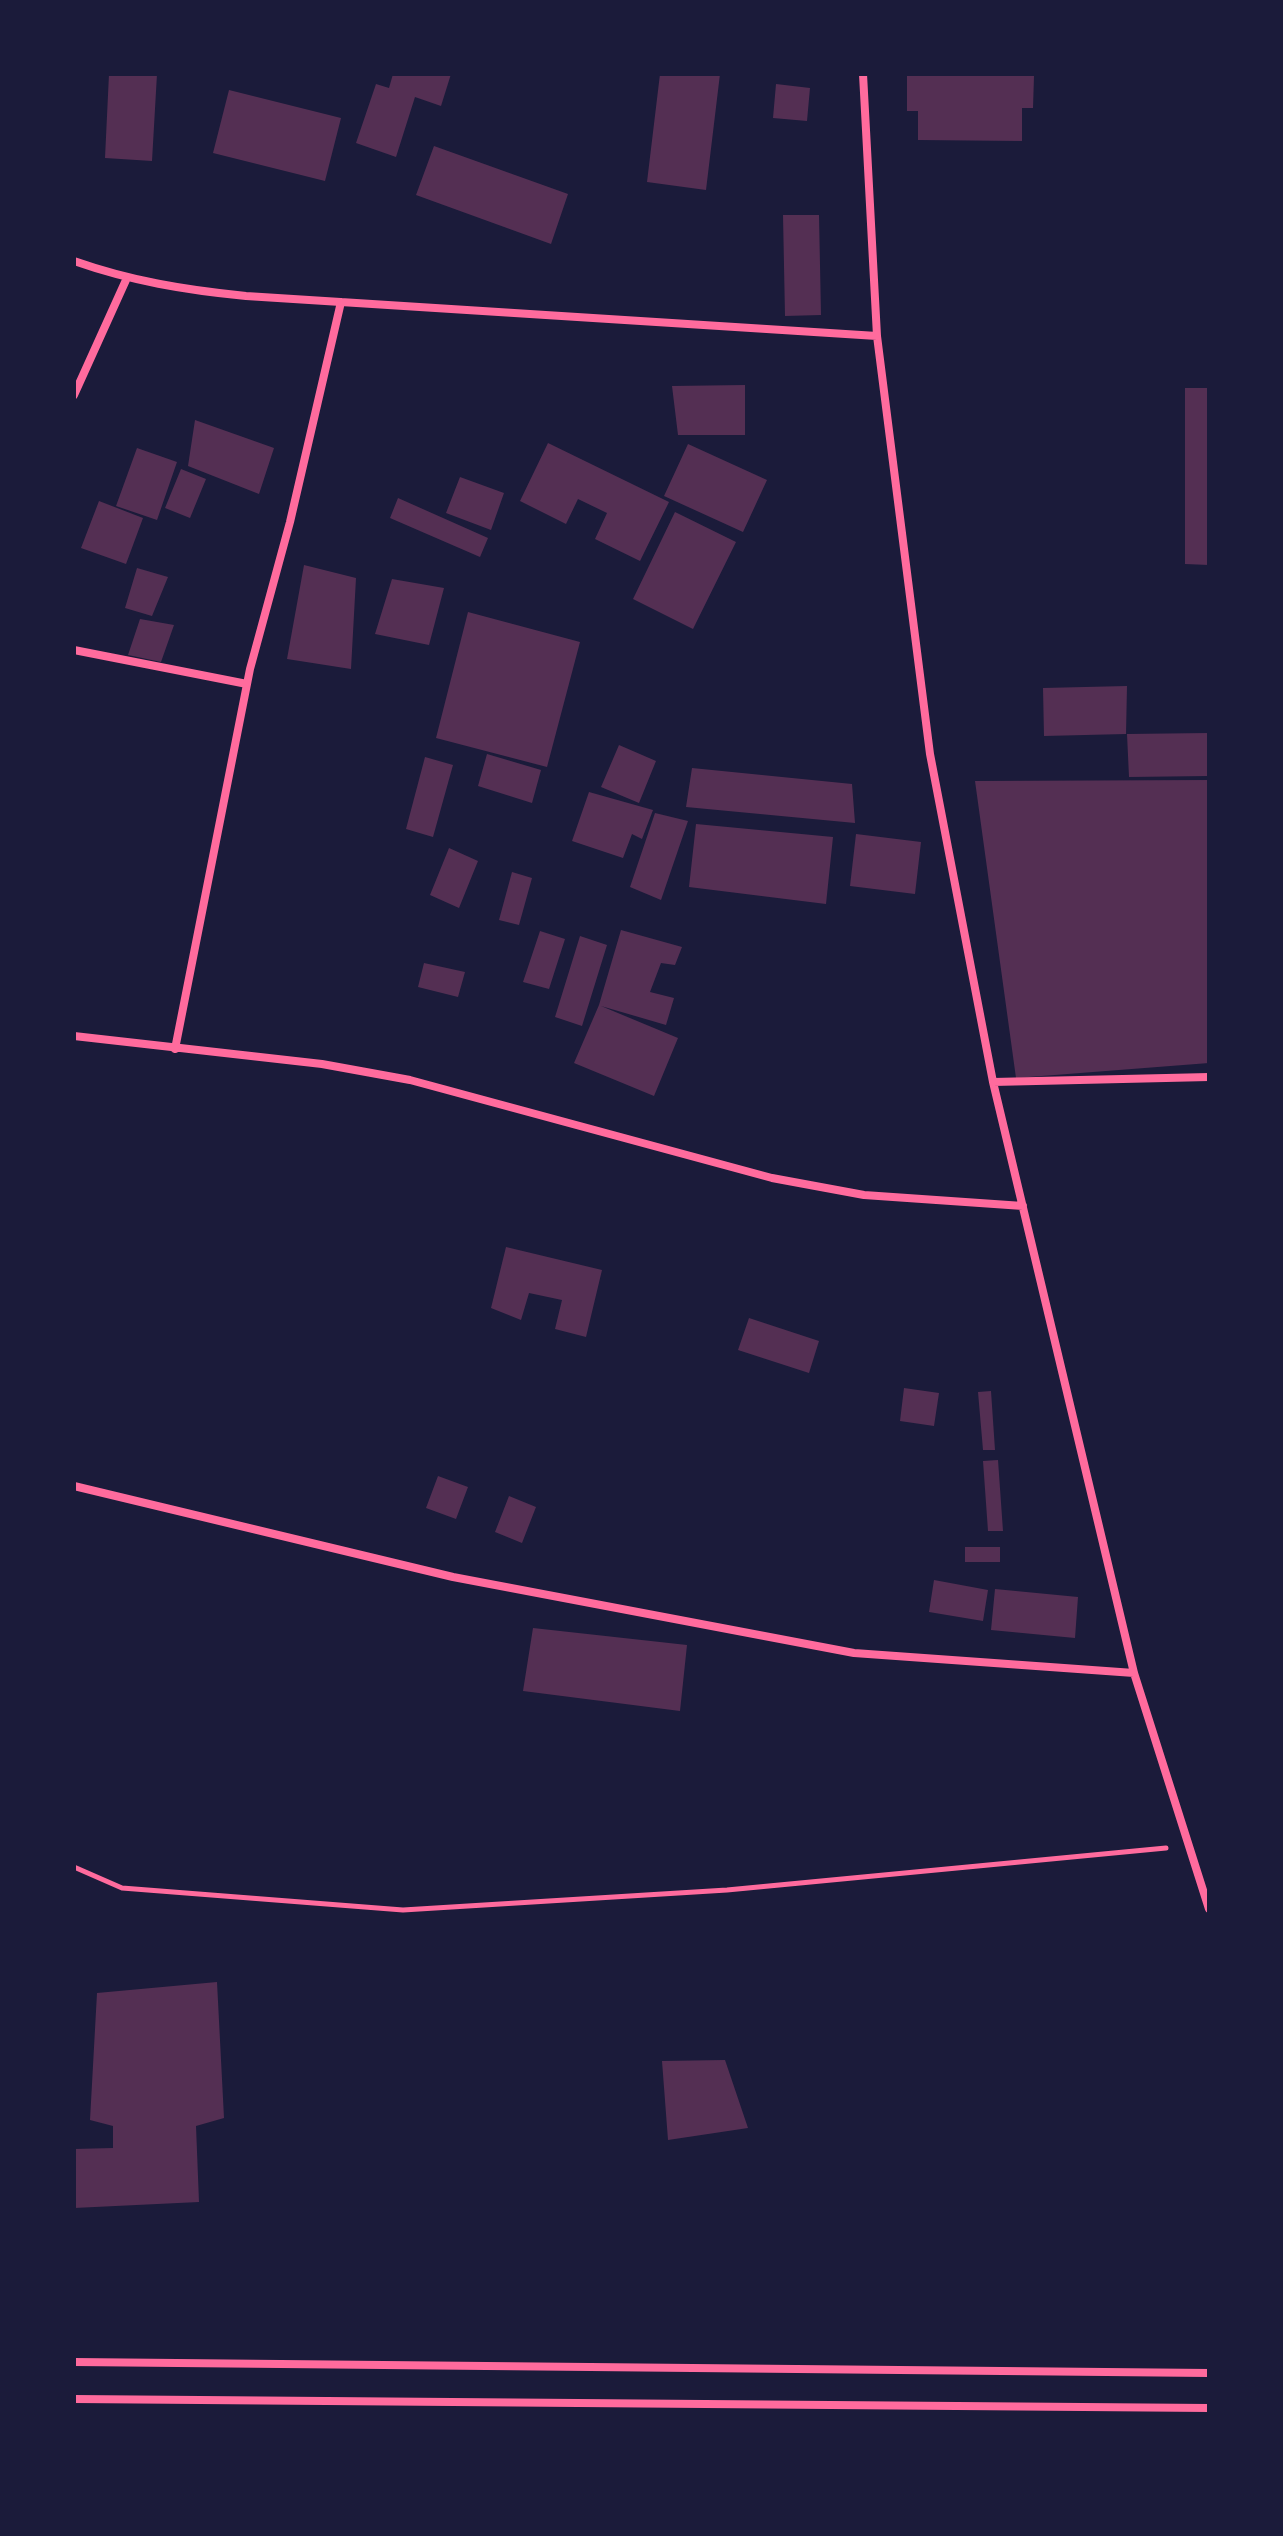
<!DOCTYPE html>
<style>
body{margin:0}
#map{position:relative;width:1283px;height:2536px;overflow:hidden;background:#1b1b3a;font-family:Ubuntu,sans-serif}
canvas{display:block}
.frame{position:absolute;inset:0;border:76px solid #1b1b3a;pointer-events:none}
</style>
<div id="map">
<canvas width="1283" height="2536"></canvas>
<div class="frame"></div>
</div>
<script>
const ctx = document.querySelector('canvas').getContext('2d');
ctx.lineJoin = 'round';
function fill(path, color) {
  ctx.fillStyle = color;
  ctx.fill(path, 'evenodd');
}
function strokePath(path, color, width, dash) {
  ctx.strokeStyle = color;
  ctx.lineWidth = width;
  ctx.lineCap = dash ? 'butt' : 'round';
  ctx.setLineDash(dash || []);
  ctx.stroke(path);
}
fill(new Path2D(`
 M109,74H157L152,161L105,158Z
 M393,74H451L441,106L415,97L396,157L356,143L376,84L389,88Z
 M660,74H720L706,190L647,182Z
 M907,74L1034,76L1033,108H1022V141L918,140V111H907Z
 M776,84L810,88L807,121L773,118Z
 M229,90L341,118L325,181L213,153Z
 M434,146L568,194L551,244L416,195Z
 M783,215H819L821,315L785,316Z
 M745,385V435H678L672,386Z
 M1185,388H1209V565L1185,564Z
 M195,420L274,448L259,494L188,466Z
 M548,443L669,502L640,561L595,539L607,513L578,499L566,524L520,501Z
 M688,444L767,480L743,532L664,496Z
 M137,448L177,462L157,520L116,506Z
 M181,469L206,479L190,518L165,508Z
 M460,477L504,493L491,530L446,513Z
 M398,498L488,538L480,557L390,518Z
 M99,501L143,518L126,564L81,548Z
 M675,512L736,542L693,629L633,599Z
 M304,565L356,578L351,669L287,659Z
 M137,568L168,577L152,616L125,608Z
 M392,579L444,588L429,645L375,634Z
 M468,612L580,642L547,767L436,738Z
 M140,619L174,625L161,662L128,655Z
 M1127,686L1126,734L1044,736L1043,688Z
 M1209,733V776L1129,777L1127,734Z
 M619,745L656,761L639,803L601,787Z
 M487,754L541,770L532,803L478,786Z
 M425,757L453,765L433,837L406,829Z
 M692,768L852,784L855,823L686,807Z
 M1209,780V1063L1016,1078L975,781Z
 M589,792L653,810L642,839L632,834L623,858L572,841Z
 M655,813L688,821L661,900L630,887Z
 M696,824L833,837L826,904L689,887Z
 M856,834L921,842L915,894L850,886Z
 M449,848L478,861L459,908L430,895Z
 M512,872L532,878L519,925L499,920Z
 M621,930L682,947L675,965L661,963L650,992L674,998L666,1025L601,1006L678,1038L654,1096L574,1063L599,1005Z
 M540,931L565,939L549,989L523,982Z
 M580,936L607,945L582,1026L555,1017Z
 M424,963L465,972L458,997L418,987Z
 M506,1247L602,1270L586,1337L555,1329L562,1300L529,1293L521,1320L491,1308Z
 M749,1318L819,1341L809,1373L738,1350Z
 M904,1388L939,1393L934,1426L900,1421Z
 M991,1391L995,1450H983L978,1392Z
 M998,1460L1003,1531H988L983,1461Z
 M438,1476L468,1487L456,1519L426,1508Z
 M509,1496L536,1507L522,1543L495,1532Z
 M965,1547H1000V1562H965Z
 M934,1580L988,1590L983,1621L929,1612Z
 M995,1589L1078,1597L1075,1638L991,1630Z
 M533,1628L687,1645L680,1711L523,1691Z
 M217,1982L224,2118L196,2126L199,2202L74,2208V2149L113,2148V2126L90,2120L97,1993Z
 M725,2060L748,2128L668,2140L662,2061Z`), '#542f53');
strokePath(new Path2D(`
 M74,1867L122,1888L403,1910L727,1890L1166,1848`), '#ff6b9d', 5);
strokePath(new Path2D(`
 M863,74L877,336L930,754L993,1082L1134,1673L1209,1909
 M74,261C131,281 185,290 246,296L877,336
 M74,395L126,280
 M74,650L247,684
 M74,1036L322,1064L410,1080L772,1178L864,1195L1023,1206
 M175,1049L250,669L290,522L341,302
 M993,1082L1209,1077
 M74,1486L453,1577L854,1653L1134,1673
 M74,2362L1209,2373
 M74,2399L1209,2408`), '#ff6b9d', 8);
</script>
